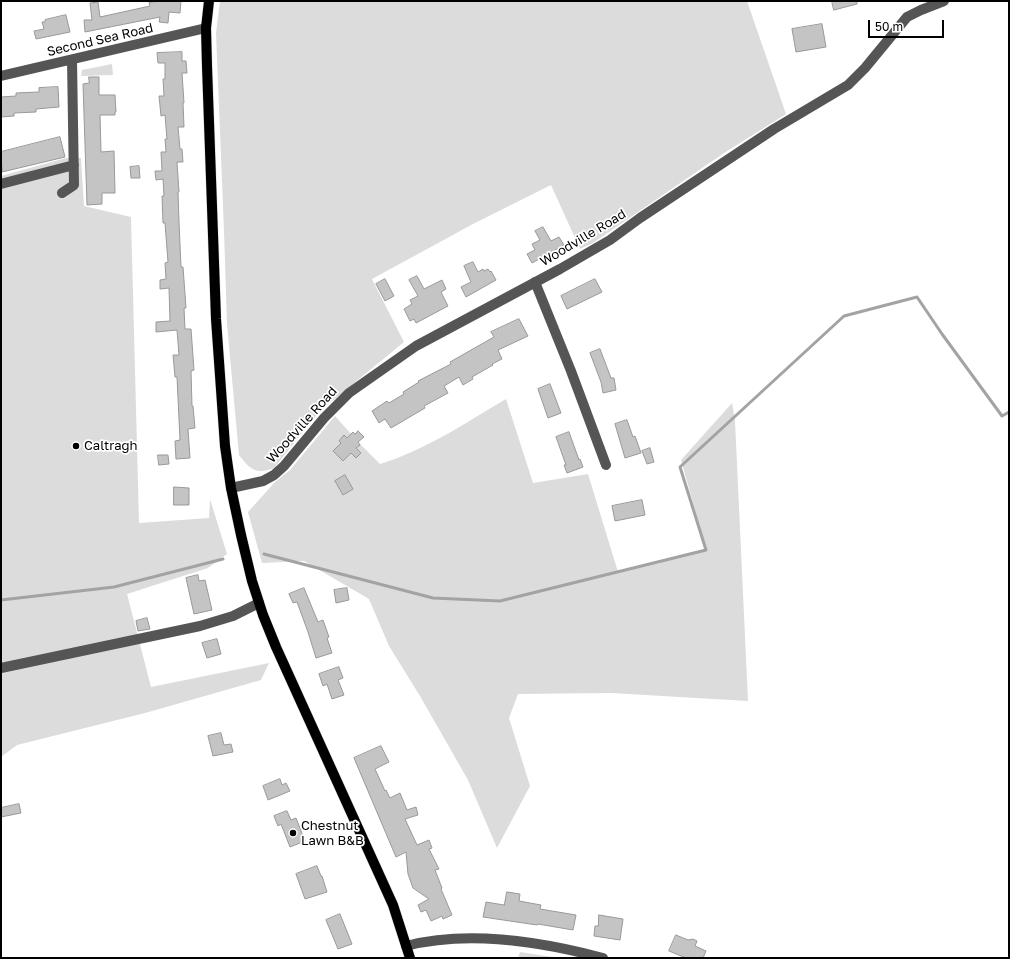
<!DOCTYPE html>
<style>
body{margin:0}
#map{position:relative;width:1010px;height:959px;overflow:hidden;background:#fff;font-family:"Golos Text",sans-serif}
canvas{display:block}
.frame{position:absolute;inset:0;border:2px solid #000;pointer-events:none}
.scale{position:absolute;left:868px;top:20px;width:76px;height:18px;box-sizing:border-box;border:2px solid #000;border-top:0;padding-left:5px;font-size:12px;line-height:14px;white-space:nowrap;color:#000;-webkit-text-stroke:3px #fff;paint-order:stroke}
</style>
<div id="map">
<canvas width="1010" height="959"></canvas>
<div class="frame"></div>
<div class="scale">50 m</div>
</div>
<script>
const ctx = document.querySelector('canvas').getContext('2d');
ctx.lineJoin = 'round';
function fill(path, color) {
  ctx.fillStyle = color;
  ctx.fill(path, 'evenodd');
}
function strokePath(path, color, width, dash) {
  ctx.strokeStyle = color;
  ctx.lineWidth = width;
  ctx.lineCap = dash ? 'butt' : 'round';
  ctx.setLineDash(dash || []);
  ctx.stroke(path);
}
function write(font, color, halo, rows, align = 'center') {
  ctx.font = font + ' "Golos Text",sans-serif';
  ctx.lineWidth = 3.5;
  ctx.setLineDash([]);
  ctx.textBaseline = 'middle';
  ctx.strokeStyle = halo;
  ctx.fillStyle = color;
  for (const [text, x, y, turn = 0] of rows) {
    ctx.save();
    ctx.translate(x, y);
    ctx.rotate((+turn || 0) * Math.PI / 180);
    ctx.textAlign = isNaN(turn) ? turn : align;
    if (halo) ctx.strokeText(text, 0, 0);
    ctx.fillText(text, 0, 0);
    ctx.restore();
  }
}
fill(new Path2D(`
 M220,1H747L786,114L724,153L593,243L580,249L551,185L473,224L372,279L404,342L319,412L274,468C255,475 250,469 239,455L227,324L224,231L216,33Z
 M112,64L113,75L81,76L82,70Z
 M66,158H81L84,206L131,217L139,523L209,518L210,499L227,554L208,568L127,594L151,687L269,663L261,680L145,713L17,745L1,757V176Z
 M506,399L533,483L588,474L618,572L706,549L681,460L732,403L735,421L748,701L611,693L518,694L509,718L530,786L497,848L468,780L420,696L389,646L369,599L304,561L262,563L248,512L275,482L290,470L335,416L362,446L380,464C426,450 465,423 506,399Z
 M520,952L559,958H518Z`), '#dcdcdc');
strokePath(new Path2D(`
 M264,554L433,598L500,601L706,550L680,467L844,316L917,297L942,334L1002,416L1009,412
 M1,600L114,587L223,559`), '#a3a3a3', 3);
const building = new Path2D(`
 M161,1H181L180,13L169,12L168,23L159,22L160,17L85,32L84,20H92L90,3L98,2L100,17L150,6L149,3Z
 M832,1H857V4L834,10Z
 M66,15L70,32L36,39L34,31L44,29L42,22H45V20Z
 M822,24L826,47L796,52L792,29Z
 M182,52V61H186L187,73H182L184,103H183L184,127H178L180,149H182L183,162H177L179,192H178L179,222L181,267H183L186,308H184L185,329H191L194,370L191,371L192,406H193L195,428L188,429L190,458L176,459L175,441L180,440L177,377H175L173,355H179L177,330L156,332V322L170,321L169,288L160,289V280L166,279L165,263L168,262L165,223H163L162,196H164L163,179L156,180L155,171H162L161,152H166L165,139H167L165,115L161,116L159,96H164L163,79H165V63H158L157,53Z
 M89,77H99V95H115L116,112H115V115H100L101,152L114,151L115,193H102V204L87,205L83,84L89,83Z
 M58,87L59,107L36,109V112L14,113V116L1,117V97L16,96V93L39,92V88Z
 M60,137L65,157L2,172L1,152Z
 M139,166L140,178H131L130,167Z
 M543,227L551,241L559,237L564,245L532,263L527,254L535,250L532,244L540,240L535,231Z
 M473,262L478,272L483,269L484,271L488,269L490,272L491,271L496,280L466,297L461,287L471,282L464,266Z
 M417,276L424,289L442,280L446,289L441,292L448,306L416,323L414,319L410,321L404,309L412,304L410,300L418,296L409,280Z
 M385,279L394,296L385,301L376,284Z
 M595,279L602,292L567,309L561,296Z
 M519,319L528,336L498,350L502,359L492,364L493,365L472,377L473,379L463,385L459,377L444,386L448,393L424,406L425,408L391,428L385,419L379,423L372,411L387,401L389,403L404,394L403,392L419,382L418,381L451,364L450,362L494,337L491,332Z
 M600,349L611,378H614L616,390L603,393L601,382L590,353Z
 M550,384L561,413L548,418L538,389Z
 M627,420L633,437L635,436L641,453L625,458L615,424Z
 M358,431L364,437L358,442L360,445L356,448L361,453L356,458L351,453L343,461L333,451L341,443L339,441L344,435L347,438L353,432L355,434Z
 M569,432L579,460L580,459L583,467L567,473L564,465H566L556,437Z
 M650,448L654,462L647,464L642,451Z
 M158,455H168L169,464L159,465Z
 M345,475L353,489L343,495L335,481Z
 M174,487L189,488V505H174Z
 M642,500L645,515L615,521L612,506Z
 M198,575L199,581L205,580L212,610L194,614L186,578Z
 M304,588L318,622L323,620L329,637L327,638L332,653L316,658L308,632L297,602L293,603L289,594Z
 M347,588L349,600L336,603L334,590Z
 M147,618L150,629L138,631L136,621Z
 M217,639L221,654L207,658L202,643Z
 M339,667L343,678L338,680L344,695L332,699L327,684L323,686L319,674Z
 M221,733L224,745L231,744L233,752L213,756L208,736Z
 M381,746L389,762L375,769L385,791L386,790L390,798L400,793L407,810L416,807L418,815L405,819L417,845L429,840L432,848L429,849L439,869L435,870L442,888L441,889L452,915L443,919L442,916L431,921L426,910L421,912L418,905L429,899L413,888L408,874L406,852L396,857L354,758Z
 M280,779L282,785L286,783L290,791L268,800L263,786Z
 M19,804L21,813L1,817V808Z
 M287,811L291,820L296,818L305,841L290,847L281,824L278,826L274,816Z
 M317,866L321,876H322L327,892L305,899L296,874Z
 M507,892L520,894L519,901L541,905L540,909L576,915L573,930L538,924L537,925L483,917L486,902L504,905Z
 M340,914L352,944L338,949L326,920Z
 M599,915L623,919L620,940L594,936L595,926H598Z
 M676,935L688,940L693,939L697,941L695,946L706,951L703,958H686L669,951Z`);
fill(building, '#c4c4c4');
strokePath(building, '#999', 1);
const major = new Path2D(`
 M209,1L206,28L207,66L216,319L225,446L231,488L241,535L252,581L263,615L276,647L393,905L410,958`);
strokePath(major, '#dbdbdb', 11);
strokePath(new Path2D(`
 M1,76L206,28
 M1,184L74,165
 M62,193L74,185L72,60
 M535,282L571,371L606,465
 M231,488L263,481L274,475L284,466L324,418L349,393L416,346L560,269L610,240L640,218L774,129L848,85L865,68L907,17L921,10L944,1
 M1,668L200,626L233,616L259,603
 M406,946C467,930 543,942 603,958`), '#555', 10);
strokePath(major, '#000', 10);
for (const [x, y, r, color] of [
 [76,446,4,"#000"],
 [293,833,4,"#000"]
]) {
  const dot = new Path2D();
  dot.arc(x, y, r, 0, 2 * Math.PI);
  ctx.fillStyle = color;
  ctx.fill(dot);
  strokePath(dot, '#fff', 1.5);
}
write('13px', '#000', '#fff', [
 ["Second Sea Road",100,40,-13],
 ["Woodville Road",583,238,-31],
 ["Woodville Road",302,425,-48]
]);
write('13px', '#000', '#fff', [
 ["Caltragh",84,446],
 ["Chestnut",301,826],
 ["Lawn B&B",301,841]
], 'left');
</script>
